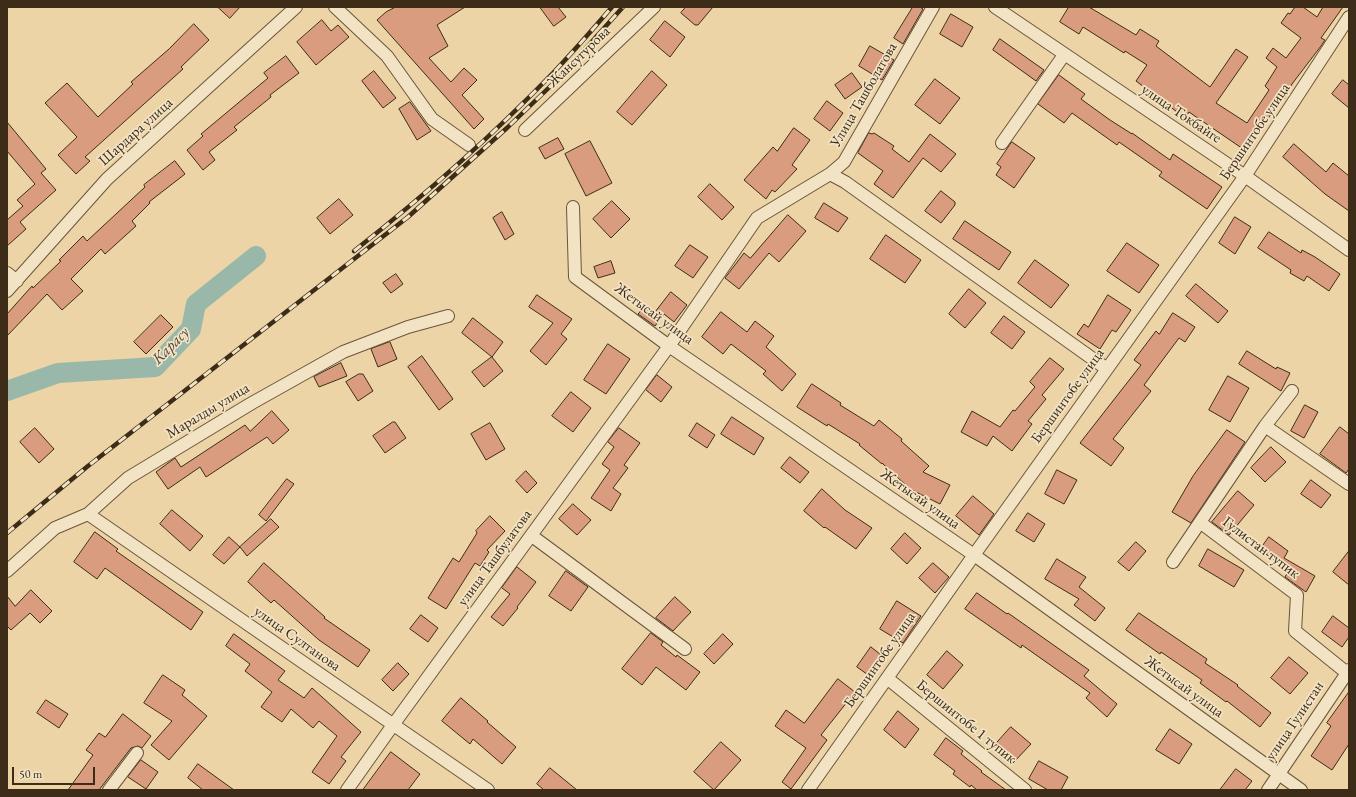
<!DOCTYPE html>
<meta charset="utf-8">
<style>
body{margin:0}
#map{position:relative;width:1356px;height:797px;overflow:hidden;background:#ecd4a6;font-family:"EB Garamond",serif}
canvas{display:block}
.frame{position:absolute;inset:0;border:8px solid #3d2c17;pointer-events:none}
.scale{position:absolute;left:12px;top:767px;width:83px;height:18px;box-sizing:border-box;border:2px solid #3d2c17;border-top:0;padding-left:5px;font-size:12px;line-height:14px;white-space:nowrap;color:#3d2c17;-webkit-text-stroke:3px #f3e3c5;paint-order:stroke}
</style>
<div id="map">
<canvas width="1356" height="797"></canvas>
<div class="frame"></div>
<div class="scale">50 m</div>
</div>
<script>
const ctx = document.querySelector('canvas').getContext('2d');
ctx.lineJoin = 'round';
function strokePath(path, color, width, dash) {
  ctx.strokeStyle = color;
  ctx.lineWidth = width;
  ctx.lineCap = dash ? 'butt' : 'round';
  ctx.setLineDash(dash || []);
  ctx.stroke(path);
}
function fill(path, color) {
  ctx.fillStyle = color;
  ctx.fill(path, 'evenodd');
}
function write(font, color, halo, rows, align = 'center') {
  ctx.font = font + ' "EB Garamond",serif';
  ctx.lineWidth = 3.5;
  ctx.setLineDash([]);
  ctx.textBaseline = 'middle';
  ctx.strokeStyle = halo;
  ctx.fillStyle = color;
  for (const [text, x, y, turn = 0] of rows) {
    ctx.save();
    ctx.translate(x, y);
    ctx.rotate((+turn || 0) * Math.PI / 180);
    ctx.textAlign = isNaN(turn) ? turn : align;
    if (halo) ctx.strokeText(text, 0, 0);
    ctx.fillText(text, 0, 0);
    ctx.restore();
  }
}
strokePath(new Path2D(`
 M7,391L58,373L155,367L191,329L196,304L256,256`), '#99b8aa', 20);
const building = new Path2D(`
 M218,7H240L230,18Z
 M396,7H465L437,25L448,46L429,58L451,82L464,68L477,80L462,95L484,119L474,129L377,20L386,12Z
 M540,7H558L566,17L554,26Z
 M686,7H713L698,25H695L681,13Z
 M913,7H920L923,9L903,44L894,38Z
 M1069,7H1089L1136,35L1140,29L1159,41L1156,46L1210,87L1236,49L1248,57L1216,103L1247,123L1269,90L1265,86L1277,67L1266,58L1273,48L1286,58L1301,38L1281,23L1288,13L1290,14L1295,7H1303L1317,17L1323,7H1343L1321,38L1325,40L1321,46L1292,84L1284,99L1282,98L1246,151L1189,112L1185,118L1136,81L1147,65L1125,51L1124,53L1083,27L1079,34L1060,22Z
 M951,14L973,27L962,47L940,34Z
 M322,20L331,31L338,25L349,37L316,65L297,42Z
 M665,21L685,37L670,57L650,40Z
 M194,24L209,40L181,67L183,69L85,157L90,161L76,174L58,155L77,137L45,103L67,83L98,117L133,84L131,82L169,49Z
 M1000,39L1044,70L1036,81L993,50Z
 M870,46L894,60L882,80L859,66Z
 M286,56L299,73L270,95L271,97L234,127L237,130L209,152L215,160L203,170L187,150L203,136L201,134L268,78L264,73Z
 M374,71L396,98L383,108L362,81Z
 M652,71L667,85L632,125L617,112Z
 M852,73L862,87L845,99L835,85Z
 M1059,75L1085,94L1081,99L1110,120L1132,134V133L1170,160L1173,154L1222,187L1207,209L1159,176L1162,172L1119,142L1117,145L1072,113L1064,123L1038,104Z
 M935,79L960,98L940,124L915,105Z
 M1343,80L1349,85V108L1332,94Z
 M827,101L843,113L830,131L814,119Z
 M410,102L431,131L417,140L399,109Z
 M7,122L46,169L41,173L56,190L20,222L26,229L7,246V220L23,206L17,200L35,184L7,151Z
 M794,128L810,140L792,165L797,169L775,192L772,190L766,199L744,180L773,147L777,151Z
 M869,133L872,134L874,133L894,146L892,149L909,162L930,134L956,154L941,172L923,158L893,198L874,184L883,171L858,153Z
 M558,138L564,149L545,159L539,148Z
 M590,141L612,183L586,196L565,154Z
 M1012,142L1035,158L1014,188L996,175L1001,167L997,164Z
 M1294,144L1326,172L1333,163L1349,176V211L1325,194L1283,157Z
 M175,161L185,174L149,202L150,203L132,221L136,226L105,254L101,249L71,279L83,291L62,310L47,294L7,336V314L32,286L33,288L61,261L59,260L83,236L87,241L145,187L144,185Z
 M710,184L734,207L722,220L698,197Z
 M941,191L955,202V205L941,223L925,211Z
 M339,199L353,215L330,234L317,218Z
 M612,201L630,219L611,238L593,219Z
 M824,203L848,218L838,232L815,218Z
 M502,212L514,234L505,240L493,218Z
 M788,215L806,231L779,262L769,253L739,289L725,278L744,253L750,258Z
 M1235,217L1251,227L1235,254L1219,243Z
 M965,221L1011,252L999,270L953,239Z
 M1269,232L1301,253L1302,250L1315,257L1340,274L1329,291L1307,276L1304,281L1290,273L1291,270L1258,248Z
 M886,235L921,260L905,283L870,259Z
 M1127,243L1159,265L1139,293L1107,271Z
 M690,245L708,257L693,278L675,266Z
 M1035,260L1069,285L1051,308L1018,283Z
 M611,261L615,273L598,278L594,267Z
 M396,274L403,284L391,293L383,283Z
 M1196,284L1228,311L1218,323L1186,296Z
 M969,289L986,303L965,328L949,314Z
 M671,292L687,305L674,322L664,314L655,326L638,314L644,307L653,314Z
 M537,295L572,319L561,334L567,339L546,365L530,351L553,323L529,307Z
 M1108,295L1131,310L1116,332L1112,330L1100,349L1077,334L1084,324L1088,327Z
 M721,312L747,332L755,321L774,336L766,347L796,374L782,391L763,374L766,371L731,344L723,354L702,337Z
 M1173,313L1195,327L1185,342L1179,338L1144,385L1151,391L1113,439L1124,448L1111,466L1080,443L1141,365L1134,360L1156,331L1159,334Z
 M161,315L173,327L146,354L134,342Z
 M1004,316L1025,332L1012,349L991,333Z
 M473,318L503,342L492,357L462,333Z
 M390,342L397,359L378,367L371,349Z
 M608,344L630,359L606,394L584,380Z
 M1247,351L1276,369L1277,367L1290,373L1281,391L1239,364Z
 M422,356L453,399L439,410L408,367Z
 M492,357L503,371L484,387L472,372Z
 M1050,358L1064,369L1042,395L1046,399L1028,421L1032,424L1012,451L993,436L987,446L961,432L972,411L1000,427L1013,410L1015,411L1035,387L1030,382Z
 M341,363L347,376L319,387L314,377Z
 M359,374H363L373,391L358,401L346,382Z
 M657,375L672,387L661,402L646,390Z
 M1228,376L1249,388L1230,422L1209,410Z
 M812,384L841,403L840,405L874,426L879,420L902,439L901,441L929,466L923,472L950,485L940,504L910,489L882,463V464L859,445L860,444L828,424L827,426L797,407Z
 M571,392L591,408L573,432L552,416Z
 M1305,405L1318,412L1304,438L1291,431Z
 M272,411L289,430L273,444L267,437L206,477L200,467L168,489L156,472L175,458L181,467L245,425L250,431Z
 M732,417L764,438L754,455L721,434Z
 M393,422H395L406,438L385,453L373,436Z
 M490,423L505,449L486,460L471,434Z
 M697,423L715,435L707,448L689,436Z
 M1340,427L1349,434V469L1346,473L1320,454Z
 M35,428L54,449L39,463L20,442Z
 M619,428L640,443L624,465L628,468L613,488L621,494L611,511L591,498L610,470L602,464L614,447L608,442Z
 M1227,430L1245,442L1191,523L1172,512L1193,476Z
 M1271,447L1286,462L1265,482L1251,468Z
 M790,457L809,472L800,483L781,468Z
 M1057,470L1077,480L1064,504L1045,494Z
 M526,471L537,483L527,493L516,481Z
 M287,479L294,484L266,521L259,515Z
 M1311,480L1331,495L1321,508L1301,494Z
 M822,489L845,510L872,528L856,549L825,527L824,528L804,511Z
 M1238,491L1254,505L1229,535L1212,522Z
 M973,496L994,514L979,535L956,516Z
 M573,504L591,520L577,535L559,519Z
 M172,510L203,536L190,551L160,524Z
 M1028,513L1045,524L1034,542L1016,531Z
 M490,516L505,531L487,550L489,552L480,566L475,563L446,609L428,598L453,558L459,562L477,533L476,531Z
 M271,519L279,527L247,556L240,547Z
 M95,532L118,549L116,551L203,612L191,630L105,568L97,579L74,562Z
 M905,533L921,548L907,564L891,549Z
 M229,537L240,547L224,564L213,555Z
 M1269,537L1288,551L1284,558L1315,576L1306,592L1285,577L1289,570L1260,550Z
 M1136,542L1146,551L1129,571L1118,562Z
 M1208,549L1244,570L1234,587L1199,566Z
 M1349,551V585L1333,572Z
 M1057,559L1086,577L1079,587L1105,608L1095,621L1074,605L1079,599L1045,579Z
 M264,563L325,617L324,618L370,650L358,667L319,640L274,600L271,603L248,582Z
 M933,563L949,577L935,593L919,578Z
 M517,567L536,582L517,607L518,608L503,626L491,617L510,594L502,588Z
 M566,571L588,587L571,611L549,596Z
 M31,590L52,611L40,623L30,613L11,630L7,626V596L15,606Z
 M977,593L1007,614L1008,613L1089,670L1084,676L1117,704L1107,717L1086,698L1090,693L1022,645L1021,648L965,609Z
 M675,597L691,612L673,631L656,618Z
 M897,601L921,616L903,643L880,629Z
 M1139,613L1207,659L1205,663L1238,685L1237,686L1271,713L1260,727L1227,701L1226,702L1200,683L1202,680L1161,652L1160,654L1126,630Z
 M421,615L438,628L428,642L410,629Z
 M1333,616L1349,628V637L1342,647L1322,632Z
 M651,633L663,642L661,645L676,657L677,655L700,672L686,690L656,667L642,685L622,669Z
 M234,634L285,671L278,680L304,698L312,688L361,732L341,757L346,761L329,784L312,772L337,736L319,721L313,728L291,709L282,722L261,707L272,692L245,671L250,664L226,646Z
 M723,634L733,644L714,664L704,654Z
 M871,647L885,658L871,677L857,667Z
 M947,651L963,665L943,689L927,675Z
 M1289,657L1308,673L1290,694L1271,678Z
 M398,663L409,674L393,691L382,680Z
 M163,675L185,690L182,695L207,716L169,760L151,745L172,721L144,703Z
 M838,679L855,692L821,735L827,740L791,789L782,782L806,748L775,726L786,710L804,723Z
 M1349,692V744L1332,770L1311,756L1331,726L1327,723Z
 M461,698L488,721L487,722L516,747L502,764L473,739L470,744L442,721Z
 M46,700L68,714L59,728L37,713Z
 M898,711L919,729L905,748L884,730Z
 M123,714L151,736L142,748L138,746L131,748L99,790H68L93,755L86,750L99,733L105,737Z
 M1011,727L1031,744L1013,763L994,746Z
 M1170,729L1192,744L1179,764L1156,750Z
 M946,738L963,751L961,754L982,771L981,772L1006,790H977L971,785L970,787L953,774L955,771L934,755Z
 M721,742L741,760L714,790L694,772Z
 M391,752L420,774L408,790H363Z
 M141,760L158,772L146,789L128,777Z
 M1039,761L1068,777L1061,790H1048L1029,779Z
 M198,764L234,790H203L188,778Z
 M550,768L577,790H544L537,784Z
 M1236,769L1252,781L1245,790H1220Z`);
fill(building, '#da9c7e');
strokePath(building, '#3d2c17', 1);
const minor = new Path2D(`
 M335,7L387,56L432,119L469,145
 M995,7L1245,176L1349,250
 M525,130L654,7
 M1002,143L1064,55
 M830,174L845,182L1107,369
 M573,207L575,277L669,346L974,555L1301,790
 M7,273L17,281
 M7,291L107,179L296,7
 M1265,426L1349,484
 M88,514L488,790
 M1201,523L1297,595L1295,631L1347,673
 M532,536L685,649
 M1173,562L1265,426L1292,391
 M7,571L55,528L88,514L128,478L252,403L343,352L408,327L448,316
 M887,678L1025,790
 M109,790L137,753
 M347,790L393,725L669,346L757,218L830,174L844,162L933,7
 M808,790L974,555L1245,176L1349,17
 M1268,790L1349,670`);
strokePath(minor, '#69563b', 14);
strokePath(minor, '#f3e3c5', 12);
const rail = new Path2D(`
 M354,251C424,196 491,137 553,73C574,51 593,29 612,7
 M7,533L88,466L408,217L508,127L561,76L623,7`);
strokePath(rail, '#3d2c17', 4.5);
strokePath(rail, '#f3e3c5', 3, [9]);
write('15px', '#3d2c17', '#f3e3c5', [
 ["Жансугурова",579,57,-44],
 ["Улица Ташболатова",864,95,-60],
 ["улица Токбайге",1181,114,34],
 ["Шардара улица",136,132,-42],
 ["Бершинтобе улица",1255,132,-56],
 ["Жетысай улица",654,314,36],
 ["Бершинтобе улица",1068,396,-54],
 ["Маралды улица",208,411,-31],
 ["Жетысай улица",920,499,35],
 ["Гулистан тупик",1261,548,37],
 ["улица Ташбулатова",495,558,-54],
 ["улица Султанова",297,639,35],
 ["Бершинтобе улица",880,660,-55],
 ["Жетысай улица",1184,687,36],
 ["улица Гулистан",1295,721,-56],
 ["Бершинтобе 1 тупик",966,722,39]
]);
write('italic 16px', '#4f4834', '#f3e3c5', [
 ["Карасу",171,346,-45]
]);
</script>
